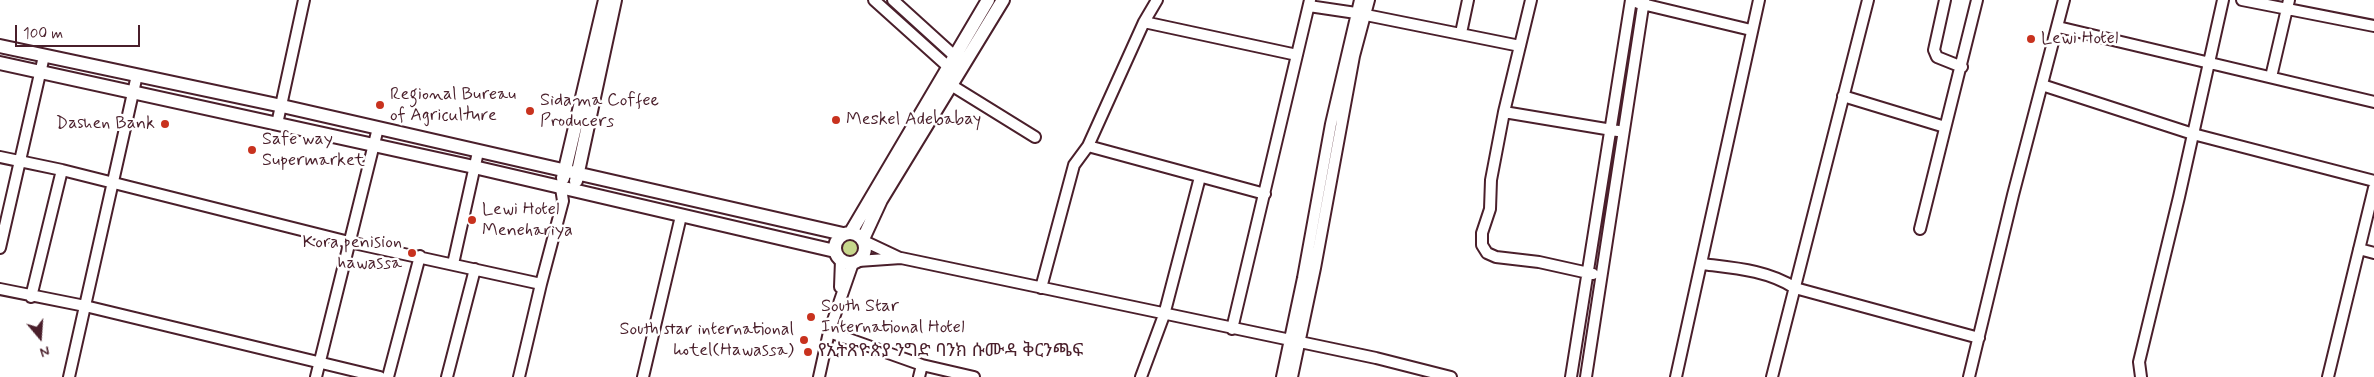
<!DOCTYPE html>
<meta charset="utf-8">
<style>
body{margin:0}
#map{position:relative;width:2374px;height:377px;overflow:hidden;background:#fff;font-family:Mynerve,sans-serif}
canvas{display:block}
.north{position:absolute;left:15px;top:312px;width:50px;height:50px;-webkit-text-stroke:4px #fff;paint-order:stroke;rotate:162deg;font-size:14px;font-weight:700;line-height:20px;text-align:center;color:#4a1f2b}
.north::after{content:'';display:block;margin:auto;width:18px;height:22px;background:#4a1f2b;clip-path:polygon(50% 0,100% 100%,50% 72%,0 100%)}
.scale{position:absolute;left:15px;top:25px;width:125px;height:22px;box-sizing:border-box;border:2px solid #4a1f2b;border-top:0;padding-left:6px;font-size:15px;line-height:18px;white-space:nowrap;color:#4a1f2b;-webkit-text-stroke:4px #fff;paint-order:stroke}
</style>
<div id="map">
<canvas width="2374" height="377"></canvas>
<div class="north">N</div>
<div class="scale">100 m</div>
</div>
<script>
const ctx = document.querySelector('canvas').getContext('2d');
ctx.lineJoin = 'round';
function fill(path, color) {
  ctx.fillStyle = color;
  ctx.fill(path, 'evenodd');
}
function strokePath(path, color, width, dash) {
  ctx.strokeStyle = color;
  ctx.lineWidth = width;
  ctx.lineCap = dash ? 'butt' : 'round';
  ctx.setLineDash(dash || []);
  ctx.stroke(path);
}
function write(font, color, halo, rows, align = 'center') {
  ctx.font = font + ' Mynerve,"Noto Sans Ethiopic",sans-serif';
  ctx.lineWidth = 5;
  ctx.setLineDash([]);
  ctx.textBaseline = 'middle';
  ctx.strokeStyle = halo;
  ctx.fillStyle = color;
  for (const [text, x, y, turn = 0] of rows) {
    ctx.save();
    ctx.translate(x, y);
    ctx.rotate((+turn || 0) * Math.PI / 180);
    ctx.textAlign = isNaN(turn) ? turn : align;
    if (halo) ctx.strokeText(text, 0, 0);
    ctx.fillText(text, 0, 0);
    ctx.restore();
  }
}
fill(new Path2D(`
 M840 248a10 10 0 1 1 20 0a10 10 0 1 1-20 0Z`), '#c7d78c');
const minor = new Path2D(`
 M874,0L954,72
 M893,0L959,60
 M1531,0L1504,112L1491,180L1490,209L1482,233V245L1487,253L1496,257L1539,262L1593,274
 M1945,0L1934,50L1937,57L1962,67
 M2242,0L2374,26
 M1638,3L1751,30
 M1309,6L1356,13L1520,46
 M1144,22L1297,55
 M2058,27L2374,102
 M1461,33L1468,0
 M2271,77L2289,0
 M951,85L1035,137
 M2042,85L2193,134L2374,181
 M1843,96L1945,127
 M1504,112L1618,131
 M277,124L304,0
 M1088,146L1265,194
 M0,157L62,170L349,242L541,284L563,201L561,188
 M1920,229L1977,0
 M864,241L900,258
 M0,248L44,56
 M2359,249L2374,253
 M858,261L901,258L1376,358L1451,377
 M453,264L478,152
 M1702,264C1734,268 1767,270 1795,288L1979,338
 M840,287L841,260
 M1041,288L1074,165L1088,146L1144,22L1157,0
 M0,289L85,306L380,377
 M31,297L62,170
 M1232,329L1310,0
 M829,332L922,365L974,377
 M69,377L137,75
 M316,377L378,128
 M388,377L420,256
 M447,377L475,269
 M519,377L541,284
 M643,377L681,216
 M819,377L829,332L853,263
 M919,377L922,365
 M1141,377L1164,315L1200,177
 M1282,377L1303,278L1331,124L1360,0
 M1292,377L1315,268L1354,56L1369,0
 M1571,377L1631,0
 M1586,377L1644,0
 M1676,377L1759,0
 M1772,377L1868,0
 M1969,377L2013,195L2064,0
 M2141,377L2139,362L2179,197L2223,0
 M2328,377L2374,188`);
const major = new Path2D(`
 M0,46L282,106L843,234
 M0,63L474,167L835,251
 M563,178L605,0
 M576,181L615,0
 M851,232L988,0
 M835 248a15 15 0 1 1 30 0a15 15 0 1 1-30 0Z
 M863,239L881,200L1003,0`);
strokePath(minor, '#4a1f2b', 14);
strokePath(major, '#4a1f2b', 16);
strokePath(minor, '#fff', 10);
strokePath(major, '#fff', 12);
for (const [x, y, r, color] of [
 [2031,39,5,"#c8321e"],
 [380,105,5,"#c8321e"],
 [530,111,5,"#c8321e"],
 [836,120,5,"#c8321e"],
 [165,124,5,"#c8321e"],
 [252,150,5,"#c8321e"],
 [472,220,5,"#c8321e"],
 [412,253,5,"#c8321e"],
 [811,317,5,"#c8321e"],
 [804,340,5,"#c8321e"],
 [808,352,5,"#c8321e"]
]) {
  const dot = new Path2D();
  dot.arc(x, y, r, 0, 2 * Math.PI);
  ctx.fillStyle = color;
  ctx.fill(dot);
  strokePath(dot, '#fff', 2);
}
write('18px', '#4a1f2b', '#fff', [
 ["Lewi Hotel",2041,39],
 ["Regional Bureau",390,95],
 ["of Agriculture",390,116],
 ["Sidama Coffee",540,101],
 ["Producers",540,122],
 ["Meskel Adebabay",846,120],
 ["Dashen Bank",155,124,"right"],
 ["Safe way",262,140],
 ["Supermarket",262,161],
 ["Lewi Hotel",482,210],
 ["Menehariya",482,231],
 ["Kora penision",402,243,"right"],
 ["hawassa",402,264,"right"],
 ["South Star",821,307],
 ["International Hotel",821,328],
 ["South star international",794,330,"right"],
 ["hotel(Hawassa)",794,351,"right"],
 ["የኢትጽዮጵያ ንግድ ባንክ ሱሙዳ ቅርንጫፍ",818,352]
], 'left');
</script>
